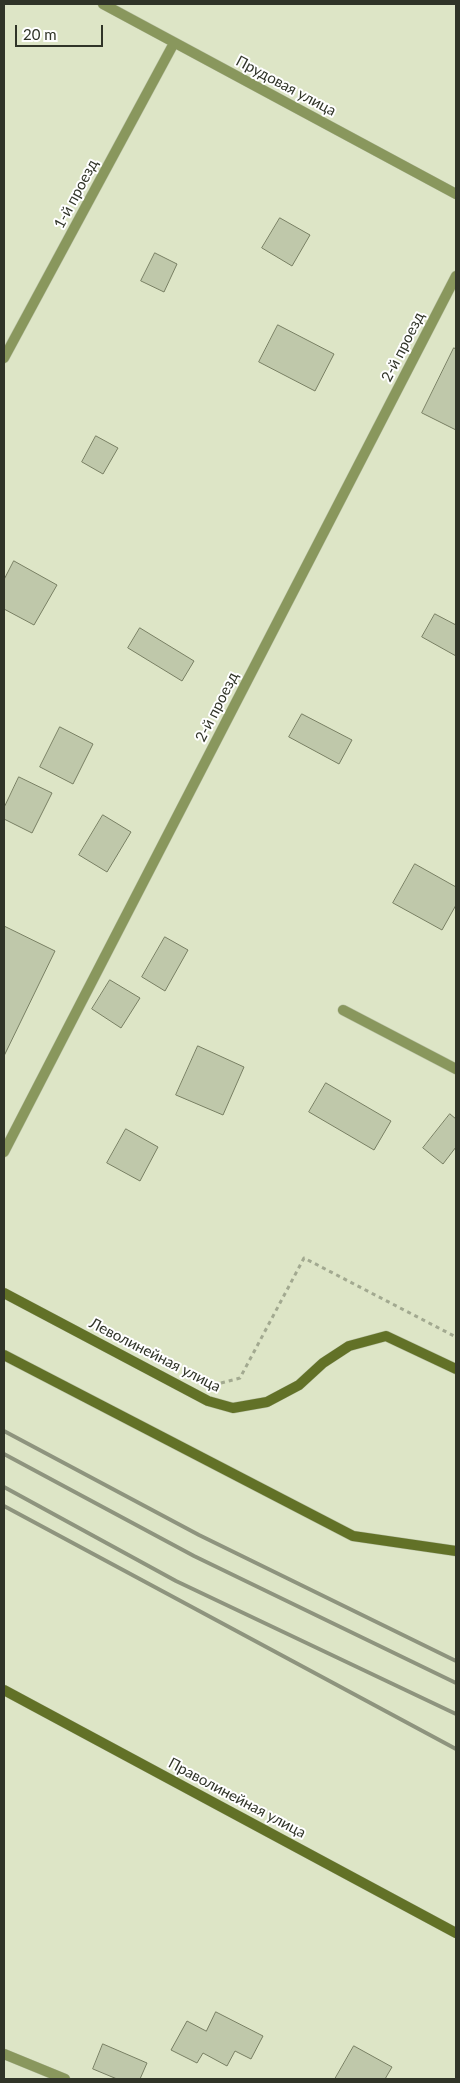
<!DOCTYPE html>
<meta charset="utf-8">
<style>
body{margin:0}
#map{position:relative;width:460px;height:2083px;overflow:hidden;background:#dde5c6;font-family:Lato,sans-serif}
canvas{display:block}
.frame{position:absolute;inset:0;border:5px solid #303428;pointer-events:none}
.scale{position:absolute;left:15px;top:25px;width:88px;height:22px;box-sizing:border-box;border:2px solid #303428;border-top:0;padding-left:6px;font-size:15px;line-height:18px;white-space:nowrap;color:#303428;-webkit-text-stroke:4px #fff;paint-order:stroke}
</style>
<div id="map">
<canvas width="460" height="2083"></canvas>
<div class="frame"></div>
<div class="scale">20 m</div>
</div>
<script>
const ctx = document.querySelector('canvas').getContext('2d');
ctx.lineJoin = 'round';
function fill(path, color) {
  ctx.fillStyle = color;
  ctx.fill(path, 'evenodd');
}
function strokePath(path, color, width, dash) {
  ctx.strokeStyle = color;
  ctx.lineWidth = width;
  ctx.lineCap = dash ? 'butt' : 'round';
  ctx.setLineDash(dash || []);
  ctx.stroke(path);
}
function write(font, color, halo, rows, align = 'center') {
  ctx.font = font + ' Lato,sans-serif';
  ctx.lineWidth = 4;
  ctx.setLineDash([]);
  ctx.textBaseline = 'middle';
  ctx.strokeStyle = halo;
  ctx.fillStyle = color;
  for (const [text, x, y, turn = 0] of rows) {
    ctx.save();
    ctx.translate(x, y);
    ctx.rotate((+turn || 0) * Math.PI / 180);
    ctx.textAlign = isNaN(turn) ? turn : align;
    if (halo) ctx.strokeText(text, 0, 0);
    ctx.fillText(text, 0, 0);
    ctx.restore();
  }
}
const building = new Path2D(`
 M280,218L310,235L292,266L262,248Z
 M155,253L177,264L164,292L141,281Z
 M278,325L334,354L315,391L259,362Z
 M454,348L456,349V430L422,413Z
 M96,436L118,448L103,474L82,462Z
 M14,561L57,585L34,625L4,609V580Z
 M435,614L456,625V656L422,637Z
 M140,628L194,661L182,681L128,648Z
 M302,714L352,740L339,764L289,737Z
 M60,727L93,744L73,784L40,767Z
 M19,777L52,793L32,833L4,819V808Z
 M103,815L131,832L107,872L79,855Z
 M415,864L456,887V905L442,930L393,903Z
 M4,926L55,951L4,1056Z
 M165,937L188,950L165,991L142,977Z
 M110,980L140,998L121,1028L92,1009Z
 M198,1046L244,1067L223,1115L176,1095Z
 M326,1083L391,1121L374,1150L309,1112Z
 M450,1114L456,1119V1147L443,1164L423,1148Z
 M126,1129L158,1147L140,1181L107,1163Z
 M216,2012L263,2036L251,2059L235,2051L227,2066L203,2053L197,2063L171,2050L187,2021L206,2031Z
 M103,2044L147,2063L140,2079H117L93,2069Z
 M354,2046L392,2067L385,2079H335Z`);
fill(building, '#bfc8aa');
strokePath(building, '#787f63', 1);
const service = new Path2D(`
 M343,1010L456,1069`);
const minor = new Path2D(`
 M103,4L456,194
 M4,358L174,43
 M4,1152L456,276
 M4,2054L65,2079`);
const secondary = new Path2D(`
 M4,1293L208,1401L233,1408L267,1402L299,1385L323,1363L349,1346L386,1336L456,1369
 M4,1355L353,1536L456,1551
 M4,1690L456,1933`);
strokePath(service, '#bac2a6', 11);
strokePath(minor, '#bac2a6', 11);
strokePath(secondary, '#bac2a6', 11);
strokePath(new Path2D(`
 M221,1383L240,1378L304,1258L456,1337`), '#a2a990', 3, [4, 4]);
strokePath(service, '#89975d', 10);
strokePath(minor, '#89975d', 10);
strokePath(secondary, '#627127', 10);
strokePath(new Path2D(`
 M4,1431L199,1535L456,1661
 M4,1454L194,1556L456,1683
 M4,1487L176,1581L456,1714
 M4,1506L456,1749`), '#8e947e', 4);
write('15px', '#303428', '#fff', [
 ["Прудовая улица",286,86,28],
 ["1-й проезд",76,194,-62],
 ["2-й проезд",403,347,-63],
 ["2-й проезд",217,707,-63],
 ["Леволинейная улица",155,1355,27],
 ["Праволинейная улица",237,1798,28]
]);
</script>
